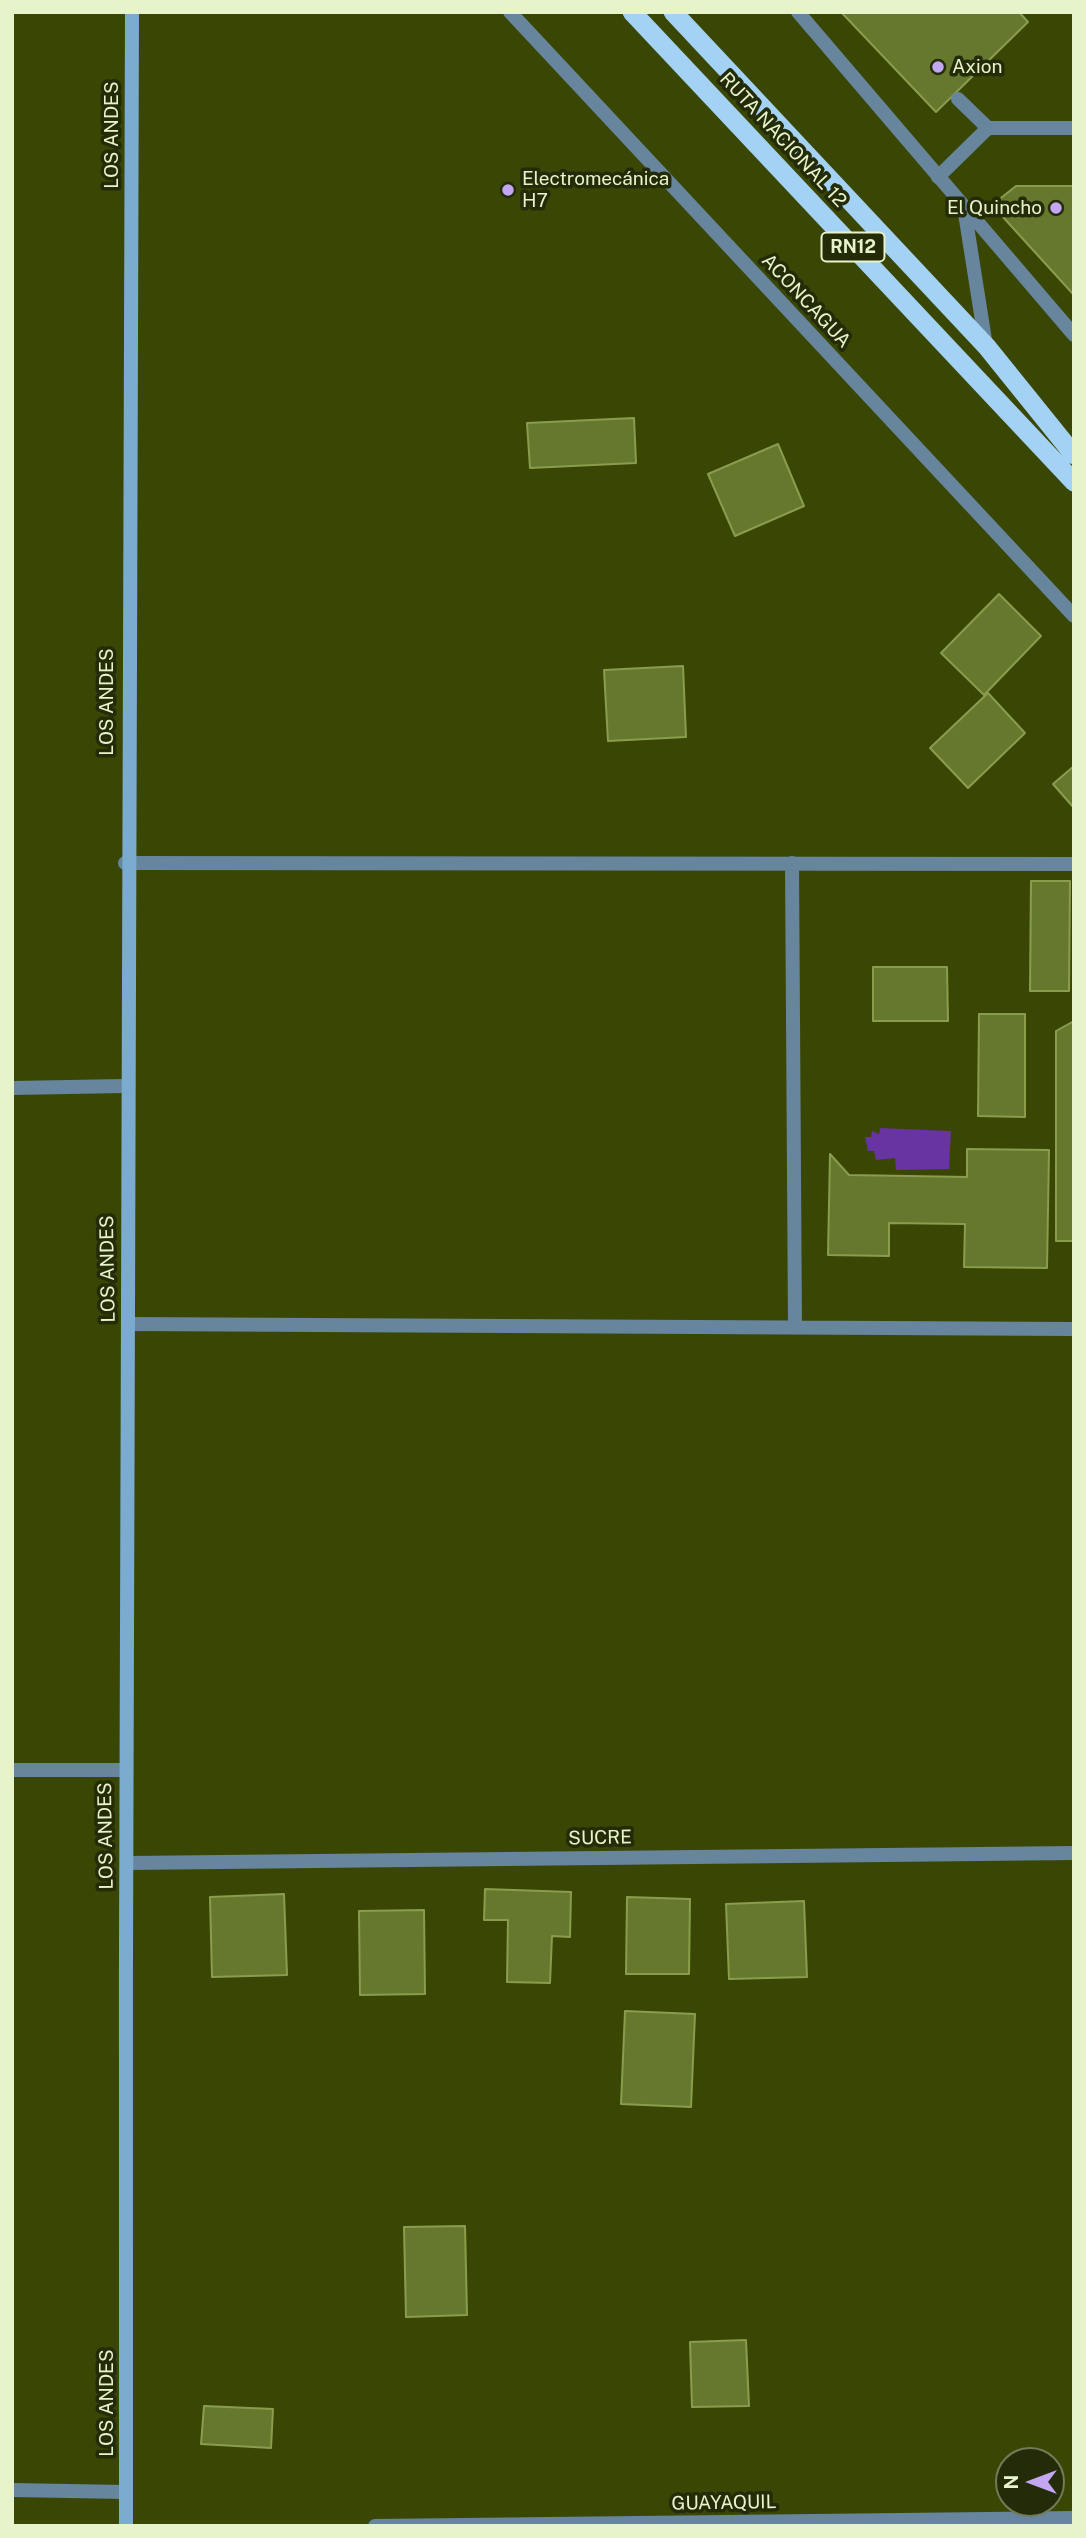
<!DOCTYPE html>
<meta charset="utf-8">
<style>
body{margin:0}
#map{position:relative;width:1086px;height:2538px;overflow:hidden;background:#3a4704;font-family:"Public Sans",sans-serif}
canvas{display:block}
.frame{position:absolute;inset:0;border:14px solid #e7f3cb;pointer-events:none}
.north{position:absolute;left:995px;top:2447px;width:70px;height:70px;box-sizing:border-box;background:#232b09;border:2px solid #717b57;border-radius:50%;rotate:270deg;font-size:19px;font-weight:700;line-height:28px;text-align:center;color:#e7f3cb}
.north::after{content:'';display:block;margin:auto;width:24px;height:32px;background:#c3a7f2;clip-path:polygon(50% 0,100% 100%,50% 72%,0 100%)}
</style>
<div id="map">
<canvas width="1086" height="2538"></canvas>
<div class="frame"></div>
<div class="north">N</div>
</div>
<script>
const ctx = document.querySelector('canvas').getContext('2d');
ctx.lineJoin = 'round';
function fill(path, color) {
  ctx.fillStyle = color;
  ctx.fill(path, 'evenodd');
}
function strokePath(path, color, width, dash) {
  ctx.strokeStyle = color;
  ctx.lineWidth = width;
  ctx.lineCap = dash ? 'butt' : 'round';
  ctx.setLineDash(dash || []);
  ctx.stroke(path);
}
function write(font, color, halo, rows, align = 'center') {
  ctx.font = font + ' "Public Sans",sans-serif';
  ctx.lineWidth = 7;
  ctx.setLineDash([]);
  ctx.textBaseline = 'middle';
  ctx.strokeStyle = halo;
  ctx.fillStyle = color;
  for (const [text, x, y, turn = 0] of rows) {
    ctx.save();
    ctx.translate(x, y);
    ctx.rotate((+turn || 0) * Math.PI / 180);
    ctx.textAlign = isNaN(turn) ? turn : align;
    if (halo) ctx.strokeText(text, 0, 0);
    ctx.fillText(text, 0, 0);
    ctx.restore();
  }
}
fill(new Path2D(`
 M880,1128L951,1131L949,1169L896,1170L895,1158L876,1160L874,1151H868L865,1137H871L872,1131L879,1134Z`), '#6734a2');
const building = new Path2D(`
 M841,12H1019L1028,22L936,112Z
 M1016,186H1074L1073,294L992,205Z
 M634,418L636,463L530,468L527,423Z
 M778,444L804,506L735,536L708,474Z
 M999,594L1041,636L984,695L941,653Z
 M683,666L686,737L608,741L604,670Z
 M988,693L1025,733L968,788L930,748Z
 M1074,766V808L1053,784Z
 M1031,881H1070L1069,991H1030Z
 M873,967H947L948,1021H873Z
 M979,1014H1025V1117L978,1116Z
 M1074,1021V1241H1056V1031Z
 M967,1149L1049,1150L1047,1268L964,1267L965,1224L889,1223V1256L828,1255L830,1154L849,1175L967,1177Z
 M485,1889L571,1892L570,1937L552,1936L550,1983L507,1982L508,1920H484Z
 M284,1894L287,1975L212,1977L210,1897Z
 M627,1897L690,1899L689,1974H626Z
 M804,1901L807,1977L729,1979L726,1904Z
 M424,1910L425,1994L360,1995L359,1911Z
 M625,2011L695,2014L691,2107L621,2104Z
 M465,2226L467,2315L406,2317L404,2227Z
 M746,2340L749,2406L692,2407L690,2342Z
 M204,2406L273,2409L271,2448L201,2444Z`);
fill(building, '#66782e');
strokePath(building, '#899d4d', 2);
strokePath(new Path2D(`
 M988,128H1074
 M938,177L988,128L958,99`), '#67859c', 14);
strokePath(new Path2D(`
 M510,12L1074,616
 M798,12L1074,335
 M964,207L986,346
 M125,863L1074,864
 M792,863L795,1327
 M12,1088L125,1086
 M128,1324L1074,1329
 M12,1770H125
 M127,1863L1074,1853
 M12,2490L126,2492
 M375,2526L1074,2518`), '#67859c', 14);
strokePath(new Path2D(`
 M126,2526C126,1688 125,850 132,12`), '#7babcf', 14);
strokePath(new Path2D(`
 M632,12L1074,482
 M673,12L987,347L1074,455`), '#a4d2f5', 19);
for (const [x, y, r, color] of [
 [938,67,7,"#c3a7f2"],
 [508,190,7,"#c3a7f2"],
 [1056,208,7,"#c3a7f2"]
]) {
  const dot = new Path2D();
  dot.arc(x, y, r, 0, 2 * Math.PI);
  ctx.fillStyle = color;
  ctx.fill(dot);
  strokePath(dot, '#232b09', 2.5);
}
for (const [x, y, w] of [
 [853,247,63]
]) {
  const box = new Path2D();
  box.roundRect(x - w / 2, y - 14.5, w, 29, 5);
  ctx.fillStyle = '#232b09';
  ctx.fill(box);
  strokePath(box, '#e7f3cb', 2);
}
write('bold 18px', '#e7f3cb', null, [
 ["RN12",853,247]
]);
write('19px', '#e7f3cb', '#232b09', [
 ["Axion",952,67],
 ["Electromecánica",522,179],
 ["H7",522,201],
 ["El Quincho",1042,208,"right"]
], 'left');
write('19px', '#e7f3cb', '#232b09', [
 ["LOS ANDES",112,135,-90],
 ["RUTA NACIONAL 12",783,140,47],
 ["ACONCAGUA",806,301,47],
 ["LOS ANDES",107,702,-90],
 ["LOS ANDES",108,1269,-91],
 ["LOS ANDES",106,1836,-91],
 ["SUCRE",600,1838,-1],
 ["LOS ANDES",107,2403,-90],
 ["GUAYAQUIL",724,2503,-1]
]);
</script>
